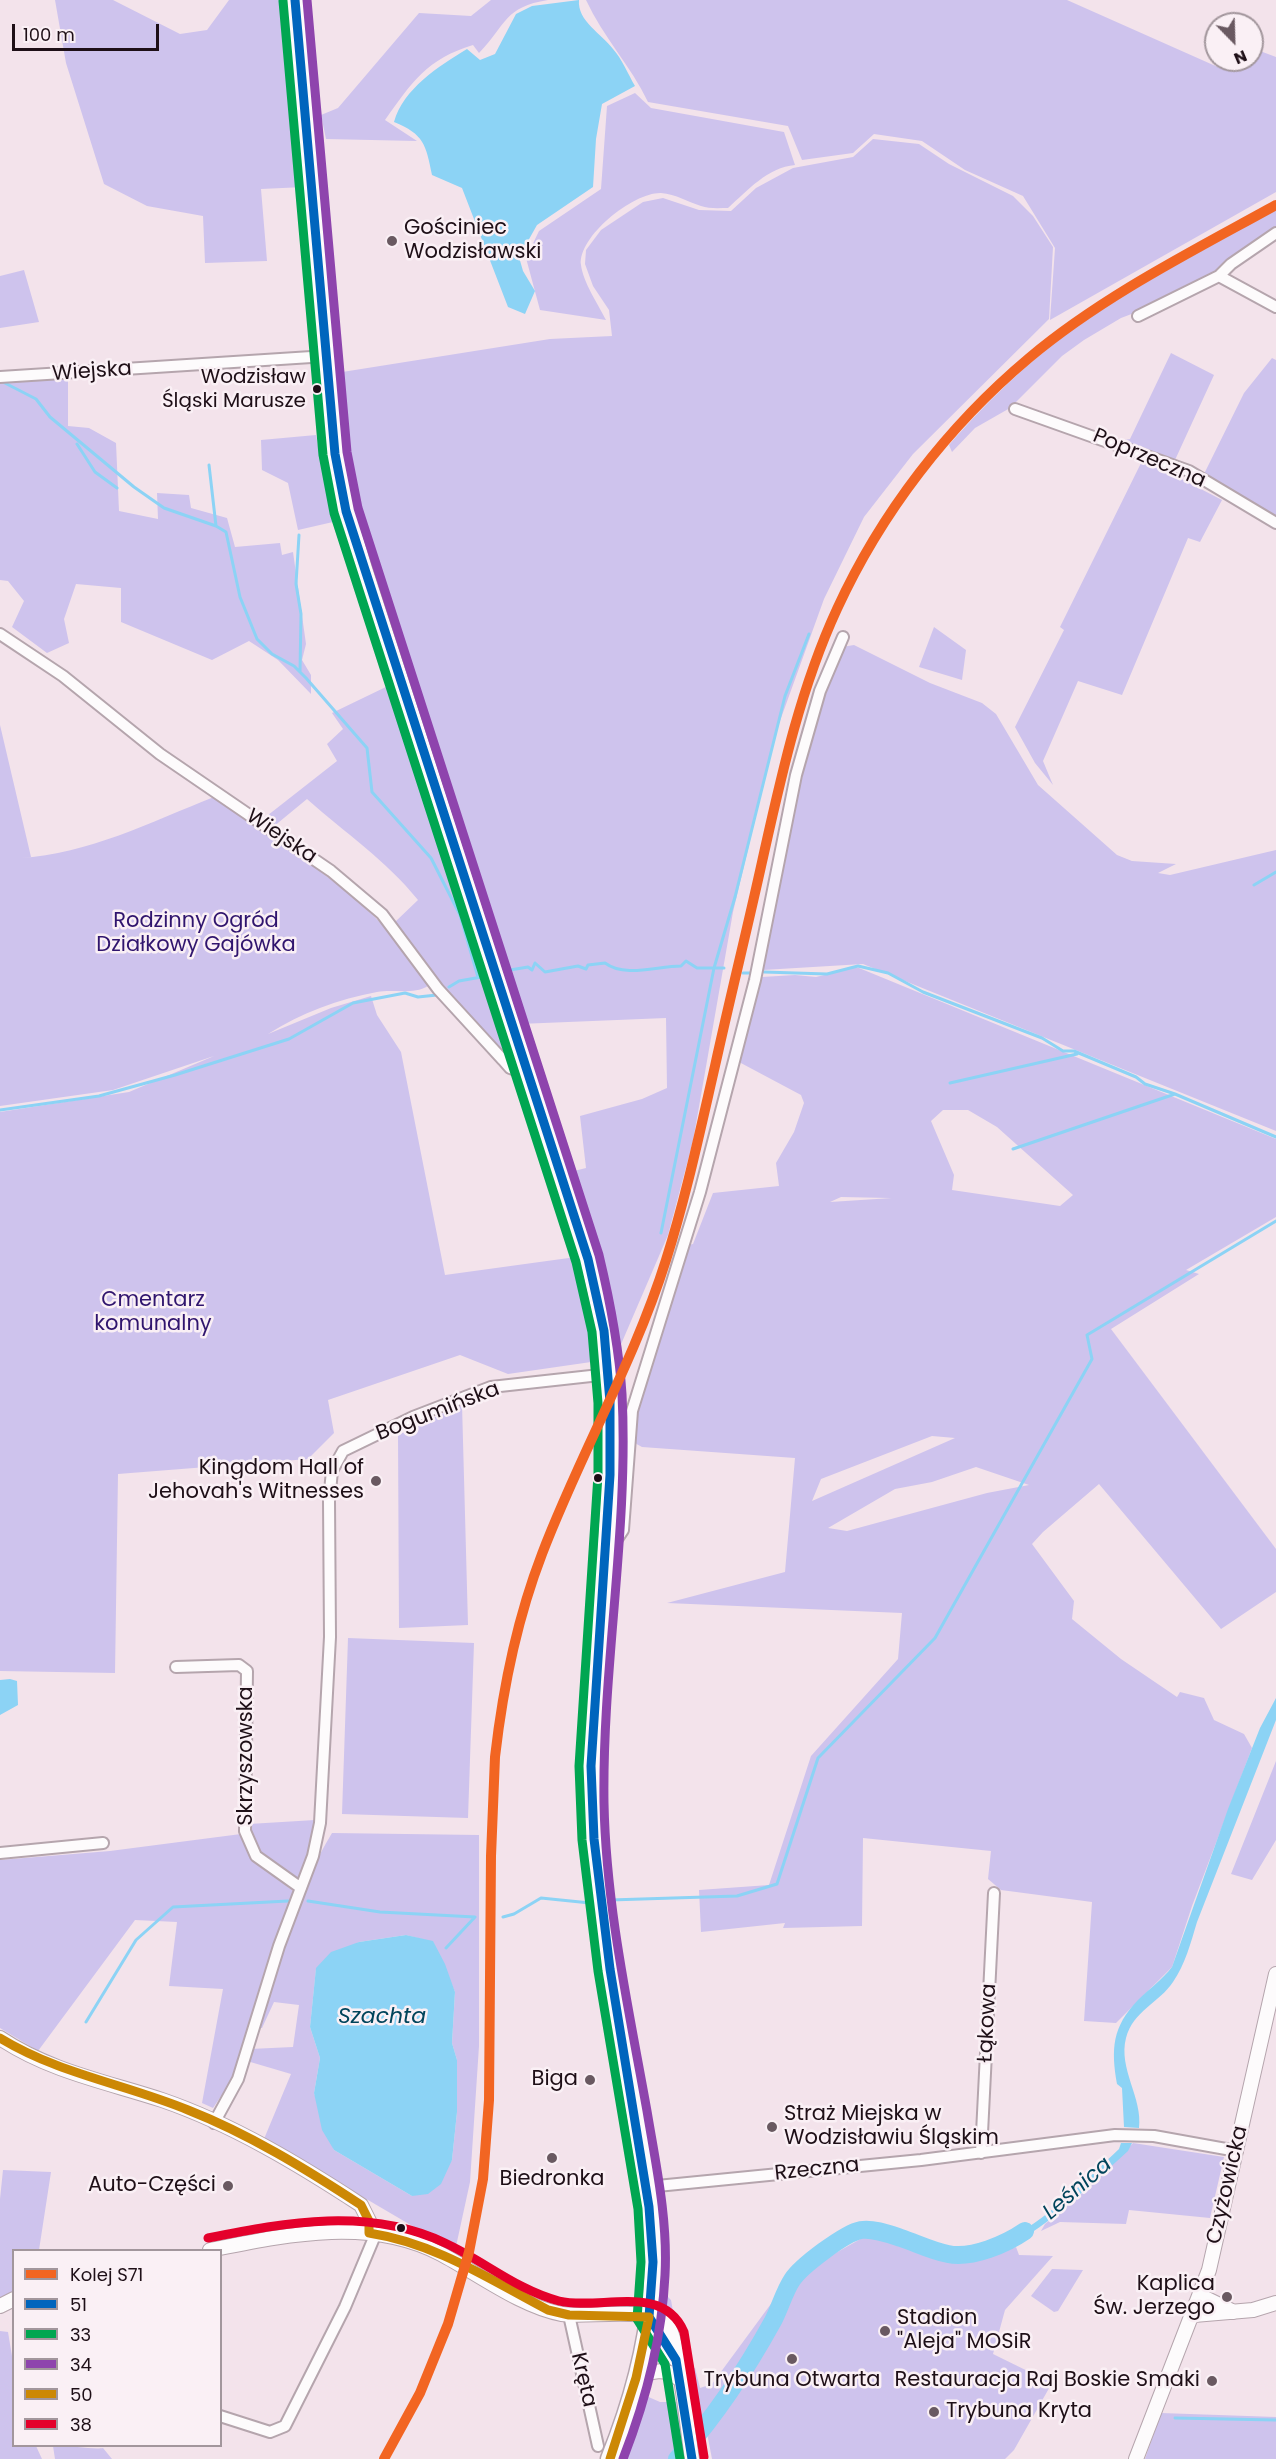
<!DOCTYPE html>
<meta charset="utf-8">
<style>
body{margin:0}
#map{position:relative;width:1276px;height:2459px;overflow:hidden;background:#f3e3eb;font-family:Poppins,sans-serif}
canvas{display:block}
.legend{position:absolute;left:12px;top:2249px;width:210px;height:198px;box-sizing:border-box;background:#faf0f5;border:2px solid #a2969c;margin:0;padding:8px 10px;list-style:none;font-size:18px;color:#1e0f17}
.legend li{display:flex;align-items:center;gap:12px;height:30px}
.legend b{width:30px;border:2px solid #a2969c}
.north{position:absolute;left:1204px;top:12px;width:60px;height:60px;box-sizing:border-box;background:#faf0f5;border:2px solid #a2969c;border-radius:50%;rotate:157deg;font-size:16px;font-weight:700;line-height:24px;text-align:center;color:#1e0f17}
.north::after{content:'';display:block;margin:auto;width:21px;height:27px;background:#695961;clip-path:polygon(50% 0,100% 100%,50% 72%,0 100%)}
.scale{position:absolute;left:12px;top:24px;width:147px;height:27px;box-sizing:border-box;border:3px solid #1e0f17;border-top:0;padding-left:8px;font-size:18px;line-height:21px;white-space:nowrap;color:#1e0f17;-webkit-text-stroke:4px #faf0f5;paint-order:stroke}
</style>
<div id="map">
<canvas width="1276" height="2459"></canvas>
<ul class="legend">
<li><b style="height:8px;background:#f26522"></b>Kolej S71</li>
<li><b style="height:8px;background:#0065bd"></b>51</li>
<li><b style="height:8px;background:#00a651"></b>33</li>
<li><b style="height:8px;background:#8e44ad"></b>34</li>
<li><b style="height:8px;background:#cc8805"></b>50</li>
<li><b style="height:8px;background:#e4002b"></b>38</li>
</ul>
<div class="north">N</div>
<div class="scale">100 m</div>
</div>
<script>
const ctx = document.querySelector('canvas').getContext('2d');
ctx.lineJoin = 'round';
function fill(path, color) {
  ctx.fillStyle = color;
  ctx.fill(path, 'evenodd');
}
function strokePath(path, color, width, dash) {
  ctx.strokeStyle = color;
  ctx.lineWidth = width;
  ctx.lineCap = dash ? 'butt' : 'round';
  ctx.setLineDash(dash || []);
  ctx.stroke(path);
}
function write(font, color, halo, rows, align = 'center') {
  ctx.font = font + ' Poppins,sans-serif';
  ctx.lineWidth = 5;
  ctx.setLineDash([]);
  ctx.textBaseline = 'middle';
  ctx.strokeStyle = halo;
  ctx.fillStyle = color;
  for (const [text, x, y, turn = 0] of rows) {
    ctx.save();
    ctx.translate(x, y);
    ctx.rotate((+turn || 0) * Math.PI / 180);
    ctx.textAlign = isNaN(turn) ? turn : align;
    if (halo) ctx.strokeText(text, 0, 0);
    ctx.fillText(text, 0, 0);
    ctx.restore();
  }
}
fill(new Path2D(`
 M55,0H113L180,34L207,30L229,0H286L304,187L261,189L267,261L205,263L203,216L147,206L104,184L66,63Z
 M491,0H548C504,7 507,24 479,53L473,45C427,59 412,82 385,120L417,141L326,139L321,115L338,108L419,13L471,16Z
 M586,0H1067L1220,68L1225,60H1252V48L1276,57V192L1050,320L1055,248L1023,196L965,170L922,141L874,134L853,153L802,160L788,126L648,102C631,66 603,37 586,0Z
 M635,93L651,108L784,132L795,165C768,167 747,191 728,208C720,208 709,209 701,206C688,202 676,194 661,193C634,192 578,236 581,265C583,282 598,304 606,320L540,310L526,258L539,231L601,189L607,106Z
 M873,139L919,144L949,164L1013,196L1033,216L1053,247L1049,319L913,454L864,517L824,599L776,732L733,912L693,1141L668,1235L619,1349L598,1260L566,1173L586,1168L580,1116L642,1099L667,1088L666,1018L519,1024L358,506L336,373L550,339L612,336L609,310L593,286L585,264L586,250L601,230L643,202L663,198L699,210L731,211L756,188L793,168L853,157Z
 M1276,209V229L1218,272L1150,307L1121,318L1084,340L1062,356L1010,408L975,428L952,452L949,445C991,397 1038,352 1091,317C1150,277 1214,245 1276,209Z
 M24,270L39,322L0,328V276Z
 M1171,353L1214,375L1175,460L1118,441L1130,439Z
 M1272,358L1276,360V518L1204,474L1244,393Z
 M68,377V426L89,428L116,443L119,511L158,519L157,493L189,495L191,508L227,518L235,547L280,543L282,555L293,552L306,644L302,660L311,675V694L278,660L249,641L212,660L121,622V588L76,584L64,619L69,643L47,653L12,627L24,601L8,581L0,580V382Z
 M316,435L333,522L298,530L288,483L262,470L261,440Z
 M1143,459L1222,500L1200,542L1188,538L1122,695L1078,681L1043,761L1053,785L1035,763L1015,727L1064,630L1060,627Z
 M934,627L966,650L962,680L919,667Z
 M854,645L930,683L982,703L996,714L1038,785L1117,855L1132,861L1176,864L1158,873L1170,875L1276,850V1131L863,964L763,970L796,797L819,706L842,647Z
 M390,685L512,1054L506,1055C461,1017 431,968 395,922L418,900C386,860 345,833 307,799L273,827L263,819L337,761L327,744L343,729L332,713Z
 M0,725L31,857L20,858C89,854 150,822 214,797C269,836 347,884 391,934C405,950 416,968 428,986C413,995 394,989 377,992C339,999 301,1013 268,1034L331,1008L371,996L377,1015L401,1052L445,1275L576,1257L595,1313L598,1361L508,1374L460,1355L328,1400L334,1433L308,1459L118,1474L115,1673L0,1671V1112L129,1092L214,1056L113,1090L0,1106Z
 M853,968H859L1276,1139V1217L1186,1270L1199,1274L1111,1329L1276,1549V1592L1221,1629L1099,1484L1043,1532L1032,1544L1074,1601L1072,1619L1121,1659L1177,1697L1180,1692L1204,1698L1214,1720L1244,1734L1252,1748L1192,1906L1172,1967L1116,2023L1084,2021L1092,1902L1001,1890L988,1879L991,1851L863,1838L862,1926L783,1928L785,1923L701,1932L699,1890L769,1885L811,1756L898,1659L902,1613L667,1603L785,1572L795,1458L642,1447L631,1441L658,1338L688,1245L693,1244L713,1193L779,1186L776,1163L794,1132L804,1103L801,1095L739,1062L762,977L795,975L816,977ZM943,1110H968L997,1127L1073,1195L1060,1206L952,1190L954,1175L931,1121ZM841,1197L890,1198H892L830,1202ZM932,1436L955,1438L812,1501L821,1479ZM976,1467L1029,1485L987,1493L847,1531L828,1528L895,1489L932,1482Z
 M462,1404L468,1625L399,1628L398,1435Z
 M348,1638L474,1643L468,1818L342,1814Z
 M1276,1761V1840L1252,1880L1231,1874Z
 M315,1820L309,1855L300,1880C278,1867 248,1854 249,1824Z
 M332,1833L479,1835V2046L470,2182L455,2251L264,2139L291,2074L247,2061L250,2049L293,2047L299,2005L274,2002L262,2028H257C277,1962 296,1892 332,1833ZM406,1935L433,1942L455,1992L452,2043L457,2060V2112L452,2160L412,2196L334,2150L314,2093L320,2058L310,2027L316,1969L359,1942Z
 M241,1834L252,1859L293,1891L234,2077L213,2108L202,2103L223,1989L169,1986L177,1922L135,1920L38,2051L0,2028V1860L110,1851Z
 M1133,2143L1224,2157L1210,2218L1129,2210L1126,2224L1060,2222L1041,2231L1045,2224L1093,2184Z
 M3,2170L51,2172L39,2250H14L13,2292L0,2299V2199Z
 M840,2234L849,2237L825,2259L864,2237L886,2239L943,2261L971,2260L1016,2247L1019,2255L1053,2256L1005,2310L993,2354L1052,2383L1014,2450L1005,2459H712L707,2433L780,2313L700,2439L688,2369L695,2368L700,2388L712,2384L801,2263Z
 M1052,2269L1083,2270L1058,2311L1054,2312L1031,2296Z
 M658,2297H668L671,2300L678,2339L660,2308Z
 M0,2331L8,2332L13,2362L14,2446H36L42,2459H0Z
 M644,2395L660,2402H678L685,2459H620Z
 M1161,2413L1276,2417V2459H1145Z
 M53,2446C65,2445 95,2450 103,2448L112,2459H55Z`), '#cec3ed');
fill(new Path2D(`
 M579,0C577,21 602,34 613,49C622,59 628,74 635,86L602,104L596,139L593,187L537,225L519,257L523,271L535,291L525,314L508,307L462,188L432,175C426,145 424,134 394,122C403,89 439,66 467,49L480,60L495,54L516,14L532,6Z
 M10,1679L17,1681L18,1705L0,1715V1680Z
 M1276,1698V1720L1197,1922C1191,1942 1185,1965 1173,1982C1159,2003 1133,2011 1126,2038C1118,2069 1143,2098 1139,2128L1124,2127L1122,2088L1117,2084C1111,2049 1112,2027 1138,2000C1149,1989 1162,1980 1172,1967L1228,1809L1260,1728Z
 M406,1935L433,1941L445,1964L455,1992L452,2043L457,2060V2112L452,2160L441,2184L428,2194L412,2196L334,2150L322,2130L314,2093L320,2058L310,2027L316,1968L331,1952L359,1942Z
 M1121,2143H1132L1128,2151C1090,2185 1052,2224 1006,2248L1003,2241C1044,2223 1086,2180 1119,2149Z`), '#8cd3f5');
strokePath(new Path2D(`
 M1,381L36,399L50,417L134,487L164,508L216,526
 M77,444L95,472L117,488
 M209,465L216,526L226,532L240,597L257,639L272,654L294,666L306,678L367,748L372,792L431,858L460,915L478,977
 M299,535L296,584L301,614L300,672
 M1254,885L1276,872
 M504,971L528,967L532,970L535,963L545,972L578,966L586,969L588,965L605,963C625,978 657,966 681,966L686,961L697,968H724
 M764,972L827,974L858,966L888,973L923,992L1042,1038L1063,1051H1074L1136,1077L1145,1084L1175,1094L1276,1137
 M743,973H752
 M449,987L459,981L487,976
 M950,1083L1077,1054
 M0,1110L99,1096L175,1075L289,1039L353,1003L405,993L418,997L437,995
 M1013,1149L1175,1094
 M661,1233L714,968L735,897L785,696L809,634
 M610,1900L737,1896L777,1884L818,1758L935,1638L1092,1359L1087,1335L1276,1221
 M308,1901L380,1912L475,1917
 M503,1917L514,1914L541,1898L590,1903
 M446,1948L475,1917
 M86,2022L136,1940L173,1907L288,1901
 M1175,2418L1276,2420`), '#8cd3f5', 3);
strokePath(new Path2D(`
 M677,2459C714,2418 746,2370 773,2321C780,2308 784,2292 792,2280C801,2266 845,2233 861,2230C873,2228 889,2234 901,2238C916,2243 932,2251 948,2254C972,2259 1006,2244 1025,2231`), '#8cd3f5', 18);
const minor = new Path2D(`
 M1219,276L1276,307
 M1138,316L1219,276L1231,264L1276,233
 M0,377L327,356
 M1015,409L1189,471L1276,523
 M0,634L63,676L160,754L331,871L382,914L438,989L503,1060L510,1068L527,1074
 M605,1546L617,1539L623,1530L632,1411L700,1192L755,980L796,775L820,691L843,637
 M176,1667L239,1665L247,1671L245,1831L256,1856L301,1888
 M0,1853L103,1843
 M214,2123L238,2079L279,1946L313,1856L320,1823L330,1637L329,1501L332,1471L343,1451L413,1417L491,1387L609,1374
 M981,2153L994,1893
 M647,2187L921,2160L1115,2135L1154,2136L1237,2151
 M569,2315L598,2446
 M220,2416L270,2432L285,2426L345,2307L376,2233`);
const tertiary = new Path2D(`
 M0,2038C49,2071 107,2082 162,2100C232,2124 300,2165 361,2205L369,2221V2233
 M210,2250C285,2235 369,2216 441,2254C477,2273 522,2307 562,2314C587,2318 652,2305 668,2326C679,2340 688,2434 692,2459
 M1201,2296L1234,2312
 M0,2306L14,2299
 M1194,2315L1253,2310L1276,2303
 M649,2317L675,2359
 M636,2378C652,2371 665,2367 679,2379
 M1136,2459L1209,2270L1276,1974`);
const primary = new Path2D(`
 M295,0L335,454L346,511L363,569L588,1259C640,1438 587,1622 592,1804C595,1912 619,2018 637,2124C646,2180 658,2238 652,2294C647,2350 631,2407 610,2459`);
strokePath(minor, '#b5a5ad', 14);
strokePath(tertiary, '#b5a5ad', 16);
strokePath(primary, '#b5a5ad', 21);
strokePath(minor, '#fdfbfc', 10);
strokePath(tertiary, '#fdfbfc', 14);
strokePath(primary, '#fdfbfc', 18);
strokePath(new Path2D(`
 M295,0L335,454L346,511L588,1259L604,1331L610,1402V1475L591,1766L594,1839L610,1969L649,2207L653,2262L649,2317L676,2360L692,2459`), '#0065bd', 9);
strokePath(new Path2D(`
 M283,1L323,455L334,513L576,1262L592,1332L598,1403V1475L579,1766L582,1840L598,1971L638,2209L641,2262L637,2319L665,2364L680,2459`), '#00a651', 9);
strokePath(new Path2D(`
 M307,0L347,452L358,508L599,1255C610,1301 619,1347 622,1394C629,1530 602,1666 604,1803C606,1907 629,2010 647,2111C656,2165 668,2220 665,2275C662,2338 646,2400 623,2459`), '#8e44ad', 9);
strokePath(new Path2D(`
 M0,2038C59,2074 125,2084 188,2110C249,2134 306,2169 361,2205L369,2221V2233
 M369,2233C435,2243 489,2279 548,2310L569,2315L649,2317
 M610,2459L636,2378L649,2317`), '#cc8805', 9);
strokePath(new Path2D(`
 M208,2238C287,2222 369,2207 445,2243C484,2261 517,2290 559,2301C599,2311 663,2282 684,2332L704,2457`), '#e4002b', 9);
strokePath(new Path2D(`
 M384,2459L420,2393L448,2324L469,2252L483,2179L489,2100L491,1856L495,1757C503,1687 517,1619 542,1554C580,1454 634,1362 666,1260C686,1197 700,1131 715,1066C730,998 747,930 762,862C781,777 800,689 837,609C881,513 948,426 1029,358C1103,296 1191,252 1276,205`), '#f26522', 10);
for (const [x, y, r, color] of [
 [392,241,6,"#695961"],
 [317,389,5,"#1e0f17"],
 [598,1478,5,"#1e0f17"],
 [376,1481,6,"#695961"],
 [590,2080,6,"#695961"],
 [772,2127,6,"#695961"],
 [552,2158,6,"#695961"],
 [228,2186,6,"#695961"],
 [401,2228,5,"#1e0f17"],
 [1227,2297,6,"#695961"],
 [885,2331,6,"#695961"],
 [792,2359,6,"#695961"],
 [1212,2381,6,"#695961"],
 [934,2412,6,"#695961"]
]) {
  const dot = new Path2D();
  dot.arc(x, y, r, 0, 2 * Math.PI);
  ctx.fillStyle = color;
  ctx.fill(dot);
  strokePath(dot, '#faf0f5', 2);
}
write('20px', '#1e0f17', '#faf0f5', [
 ["Wodzisław",306,378],
 ["Śląski Marusze",306,402]
], 'right');
write('21px', '#1e0f17', '#faf0f5', [
 ["Gościniec",404,229,"left"],
 ["Wodzisławski",404,253,"left"],
 ["Kingdom Hall of",364,1469],
 ["Jehovah's Witnesses",364,1493],
 ["Biga",578,2080],
 ["Straż Miejska w",784,2115,"left"],
 ["Wodzisławiu Śląskim",784,2139,"left"],
 ["Biedronka",552,2180,"center"],
 ["Auto-Części",216,2186],
 ["Kaplica",1215,2285],
 ["Św. Jerzego",1215,2309],
 ["Stadion",897,2319,"left"],
 ["\"Aleja\" MOSiR",897,2343,"left"],
 ["Trybuna Otwarta",792,2381,"center"],
 ["Restauracja Raj Boskie Smaki",1200,2381],
 ["Trybuna Kryta",946,2412,"left"]
], 'right');
write('21px', '#1e0f17', '#faf0f5', [
 ["Wiejska",92,372,-4],
 ["Poprzeczna",1149,459,23],
 ["Wiejska",281,837,34],
 ["Bogumińska",438,1412,-21],
 ["Skrzyszowska",247,1756,-90],
 ["Łąkowa",988,2023,-87],
 ["Rzeczna",817,2170,-6],
 ["Czyżowicka",1228,2185,-77],
 ["Kręta",583,2380,77]
]);
write('21px', '#30156e', '#faf0f5', [
 ["Rodzinny Ogród",196,922],
 ["Działkowy Gajówka",196,946],
 ["Cmentarz",153,1301],
 ["komunalny",153,1325]
]);
write('italic 22px', '#00445b', '#faf0f5', [
 ["Szachta",382,2017],
 ["Leśnica",1078,2189,-41]
]);
</script>
